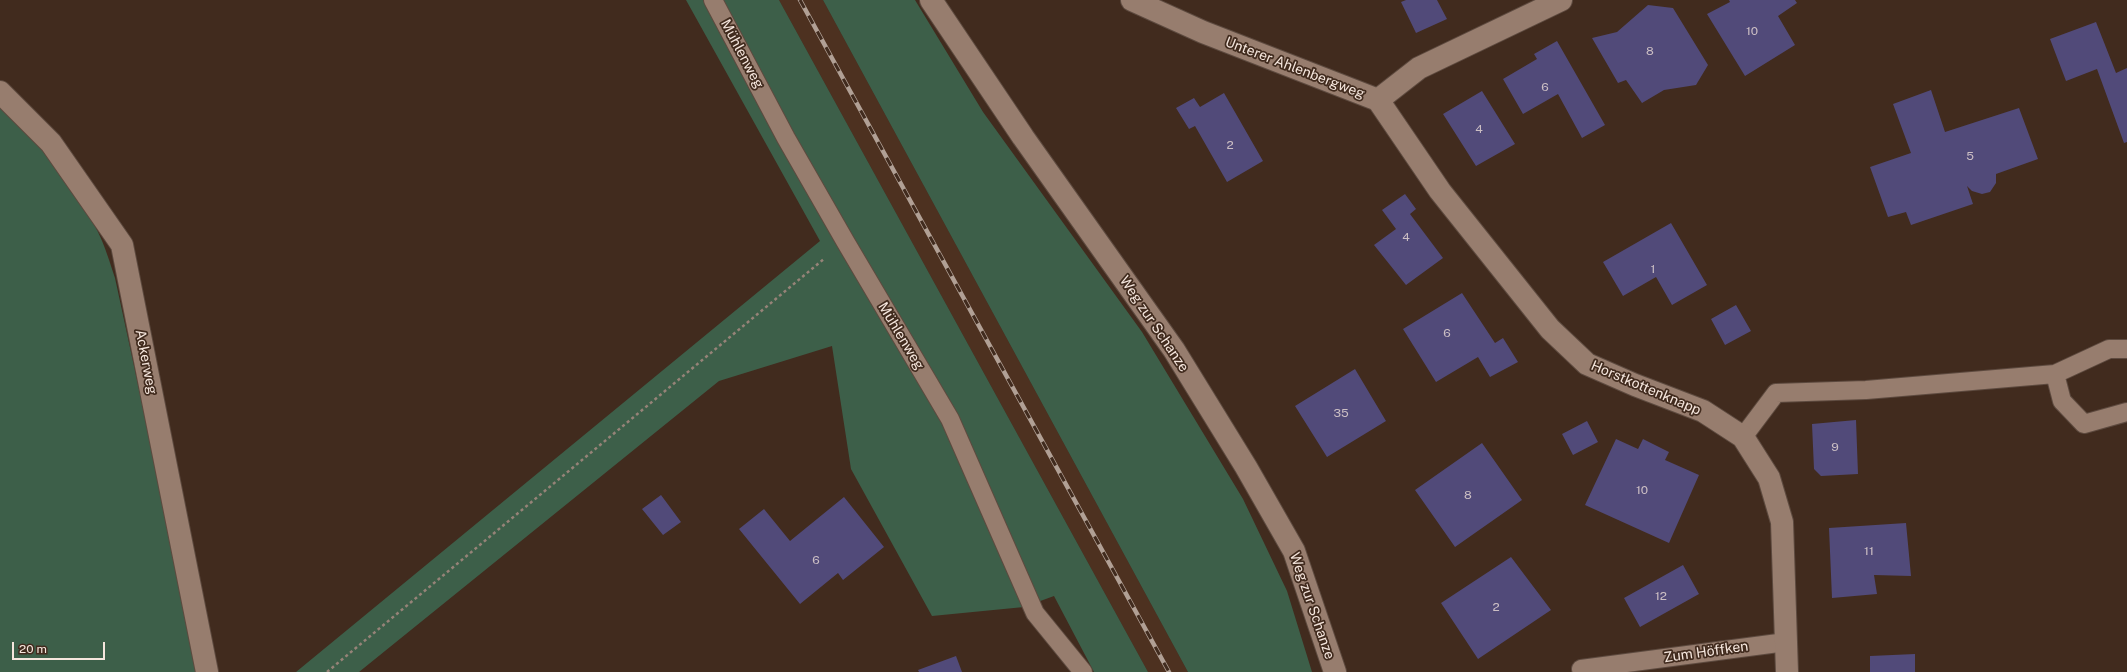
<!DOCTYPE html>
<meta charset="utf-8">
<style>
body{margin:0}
#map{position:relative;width:2127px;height:672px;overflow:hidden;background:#412b1e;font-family:"Public Sans",sans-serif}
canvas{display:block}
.scale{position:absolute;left:12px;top:642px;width:93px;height:18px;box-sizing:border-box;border:2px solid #f5e6dd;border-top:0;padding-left:5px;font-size:12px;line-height:14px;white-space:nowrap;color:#f5e6dd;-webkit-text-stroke:3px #412b1e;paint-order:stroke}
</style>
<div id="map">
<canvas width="2127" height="672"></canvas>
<div class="scale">20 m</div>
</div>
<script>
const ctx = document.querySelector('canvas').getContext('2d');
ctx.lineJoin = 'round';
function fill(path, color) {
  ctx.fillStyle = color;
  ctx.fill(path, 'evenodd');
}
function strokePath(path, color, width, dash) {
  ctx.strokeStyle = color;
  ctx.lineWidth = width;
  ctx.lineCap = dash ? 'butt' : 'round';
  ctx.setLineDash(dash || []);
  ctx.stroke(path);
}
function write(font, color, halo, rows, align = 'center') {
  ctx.font = font + ' "Public Sans",sans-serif';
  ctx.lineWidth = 3.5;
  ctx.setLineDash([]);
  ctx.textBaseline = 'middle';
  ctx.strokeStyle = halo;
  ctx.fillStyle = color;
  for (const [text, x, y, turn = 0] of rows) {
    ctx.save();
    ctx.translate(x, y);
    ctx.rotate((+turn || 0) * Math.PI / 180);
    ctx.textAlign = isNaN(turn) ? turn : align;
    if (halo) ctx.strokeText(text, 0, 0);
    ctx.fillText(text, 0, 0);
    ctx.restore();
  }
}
fill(new Path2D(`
 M779,0H823L1188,672H1148Z`), '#4d3120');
fill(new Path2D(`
 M686,0H779L1148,672H1094L1054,596L1024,607L932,616L851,469L832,346L719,381L359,672H296L820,241Z
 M823,0H915L983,112L1142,332L1243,499L1287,591L1312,672H1188Z
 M0,103C40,140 73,183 98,232C105,246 110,263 115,278L200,672H0Z`), '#3d5f49');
fill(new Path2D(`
 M1406,0H1437L1447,19L1416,33L1401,2Z
 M1729,0H1795L1797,3L1778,16L1795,45L1745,76L1707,14L1730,2Z
 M1648,5L1673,8L1708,65L1696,85L1664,90L1642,103L1626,80L1618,83L1592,38L1617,32Z
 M2096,22L2116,73L2127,68V142L2124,143L2097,69L2066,81L2050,39Z
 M1557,41L1605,125L1582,138L1558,94L1523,114L1503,79L1537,59L1534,54Z
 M1931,90L1945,132L2019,108L2038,159L1996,174V183L1990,192L1982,194L1972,191L1967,186L1973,204L1911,225L1906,212L1888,217L1870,167L1911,153L1893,104Z
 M1482,91L1515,144L1476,166L1443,114Z
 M1224,93L1263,161L1227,182L1195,126L1189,129L1176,108L1194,98L1200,107Z
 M1405,194L1416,209L1410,214L1443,258L1406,285L1374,245L1396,229L1382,210Z
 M1671,223L1707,285L1672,305L1656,277L1623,296L1603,262Z
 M1462,293L1495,343L1503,338L1518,362L1490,377L1478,357L1436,382L1403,329Z
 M1736,305L1751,331L1725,345L1711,319Z
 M1355,369L1386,421L1327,457L1295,406Z
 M1856,420L1858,474L1821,476L1814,469L1812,424Z
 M1587,421L1598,442L1573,455L1562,434Z
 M1616,439L1638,449L1643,439L1669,452L1665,460L1699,475L1669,543L1585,505Z
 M1482,443L1522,500L1455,547L1415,490Z
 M661,495L681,522L663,535L642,509Z
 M844,497L884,547L843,580L838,573L800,604L739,529L764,509L790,541Z
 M1906,523L1911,576L1874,575L1877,594L1832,598L1829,528Z
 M1511,557L1551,610L1478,659L1441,603Z
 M1683,565L1699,594L1640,627L1624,598Z
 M1915,654V672H1870V656Z
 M956,656L962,672H919L918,670Z`), '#514a79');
const lane = new Path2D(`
 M713,0L786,138L845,241L950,419L1035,613L1083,672
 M2055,374L2062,401L2084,424L2127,412
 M1743,437L1776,393L1866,390L2055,374L2109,349H2127
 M1582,672L1581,669L1786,642`);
const street = new Path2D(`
 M931,0L1023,137L1174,350L1246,467L1294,551L1335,672
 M1132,0L1203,32L1378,100
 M0,92L51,143L122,245L207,672
 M1378,100L1440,191L1550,329L1587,364L1635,385L1703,411L1743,437L1769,478L1782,522L1787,672
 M1378,100L1419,68L1561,0`);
strokePath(lane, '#5d4a3f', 20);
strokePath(street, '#5d4a3f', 24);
strokePath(new Path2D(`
 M327,672L825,258`), '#968378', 2.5, [3, 3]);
strokePath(lane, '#977d6e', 18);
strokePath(street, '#977d6e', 22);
const rail = new Path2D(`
 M800,0L1169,672`);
strokePath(rail, '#b1a095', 4.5);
strokePath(rail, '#412b1e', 3, [9]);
write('12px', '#ccbfc4', null, [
 ["10",1752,31],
 ["8",1650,51],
 ["6",1545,87],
 ["4",1479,129],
 ["2",1230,145],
 ["5",1970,156],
 ["4",1406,237],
 ["1",1653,269],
 ["6",1447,333],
 ["35",1341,413],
 ["9",1835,447],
 ["10",1642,490],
 ["8",1468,495],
 ["11",1869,551],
 ["6",816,560],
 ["12",1661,596],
 ["2",1496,607]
]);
write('14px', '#f5e6dd', '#412b1e', [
 ["Mühlenweg",742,54,62],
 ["Unterer Ahlenbergweg",1295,68,21],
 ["Weg zur Schanze",1154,324,56],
 ["Mühlenweg",901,336,59],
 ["Ackerweg",146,362,79],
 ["Horstkottenknapp",1646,388,23],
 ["Weg zur Schanze",1312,606,71],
 ["Zum Höffken",1706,652,-8]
]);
</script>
